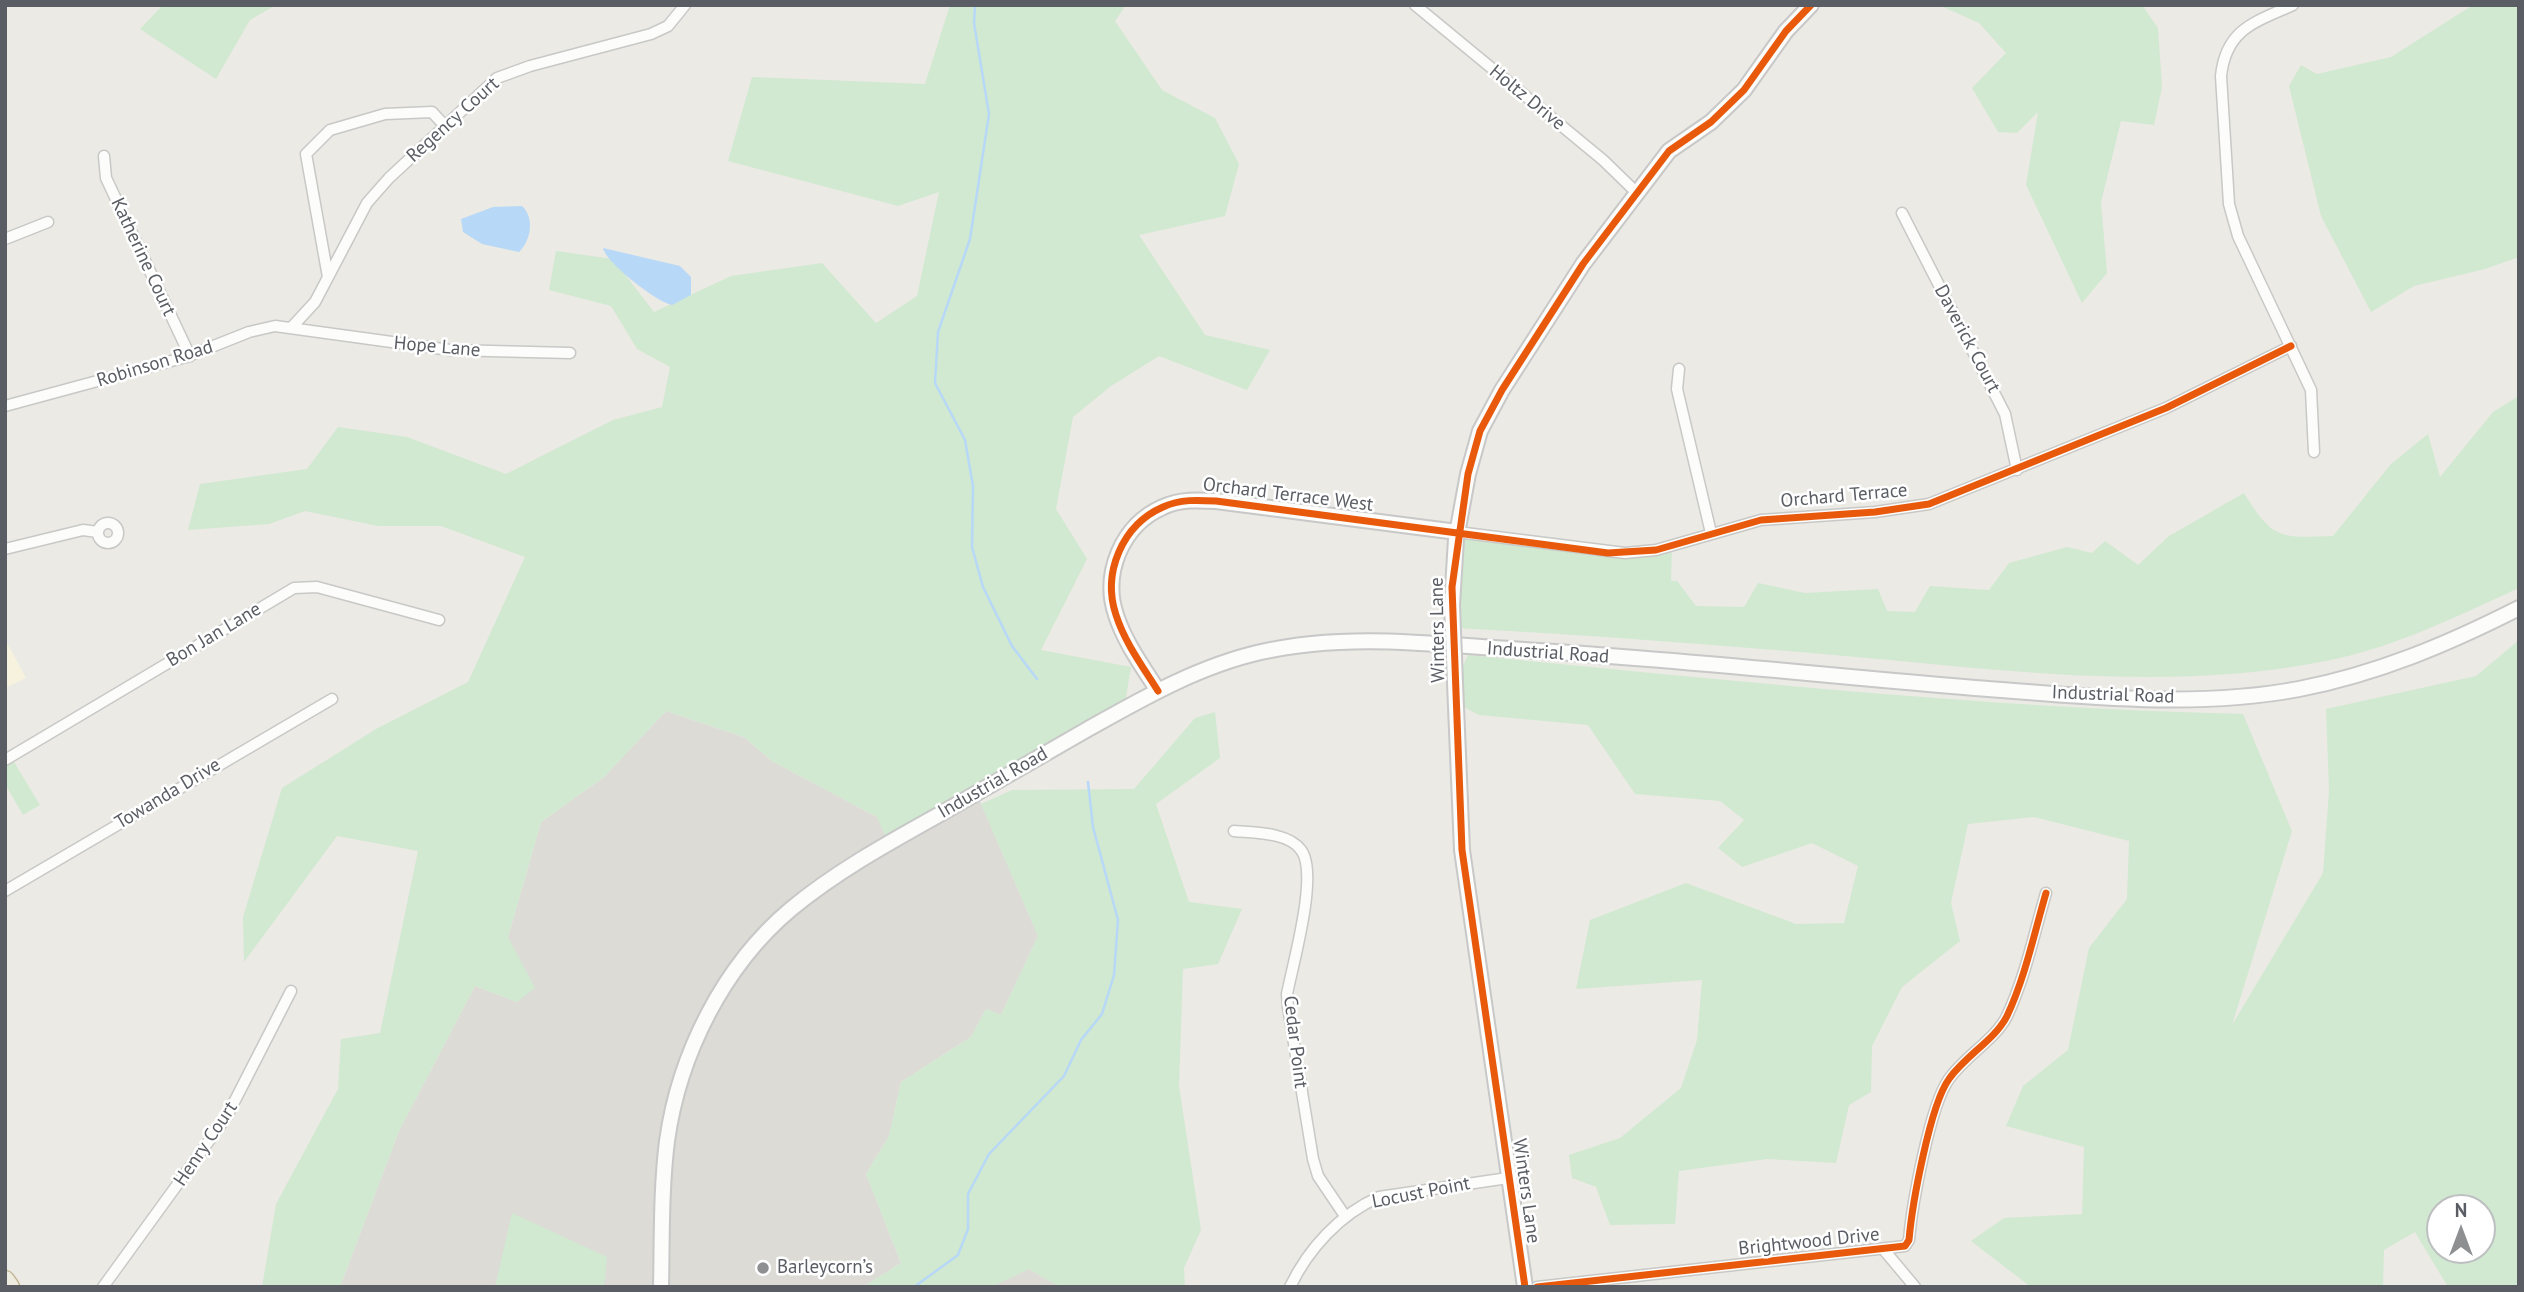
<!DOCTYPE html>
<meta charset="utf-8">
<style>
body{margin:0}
#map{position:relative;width:2524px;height:1292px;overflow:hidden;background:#ebeae5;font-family:"PT Sans",sans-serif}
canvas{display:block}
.frame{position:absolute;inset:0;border:7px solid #5a5e64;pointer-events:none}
.north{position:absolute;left:2426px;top:1194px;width:70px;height:70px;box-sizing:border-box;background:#fff;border:2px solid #bdbfc1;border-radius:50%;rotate:0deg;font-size:19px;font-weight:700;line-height:28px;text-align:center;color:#5a5e64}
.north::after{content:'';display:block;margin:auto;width:24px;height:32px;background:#8d8f91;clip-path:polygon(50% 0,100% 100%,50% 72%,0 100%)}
</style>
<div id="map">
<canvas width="2524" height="1292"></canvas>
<div class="frame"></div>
<div class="north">N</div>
</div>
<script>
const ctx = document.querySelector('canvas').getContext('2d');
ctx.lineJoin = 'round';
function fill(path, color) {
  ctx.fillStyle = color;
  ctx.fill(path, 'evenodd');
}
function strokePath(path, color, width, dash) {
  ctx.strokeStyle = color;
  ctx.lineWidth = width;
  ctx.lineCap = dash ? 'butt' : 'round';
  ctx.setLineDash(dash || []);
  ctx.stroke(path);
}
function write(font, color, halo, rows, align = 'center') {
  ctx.font = font + ' "PT Sans",sans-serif';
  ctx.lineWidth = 5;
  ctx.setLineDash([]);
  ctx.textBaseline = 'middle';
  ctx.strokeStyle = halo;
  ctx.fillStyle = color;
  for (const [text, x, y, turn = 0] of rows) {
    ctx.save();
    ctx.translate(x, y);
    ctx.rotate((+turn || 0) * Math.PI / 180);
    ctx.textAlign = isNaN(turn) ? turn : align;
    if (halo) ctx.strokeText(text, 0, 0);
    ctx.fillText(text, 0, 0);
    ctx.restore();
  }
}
fill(new Path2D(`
 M5,639L26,678L5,688Z`), '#f6f2dd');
fill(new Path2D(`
 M666,711L744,737L772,761L877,817L976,792L1038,936L1001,1015L986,1009L971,1037L901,1082L889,1136L866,1174L901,1263L863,1287H340L399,1131L475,986L517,1002L508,937L541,822L604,777Z
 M1029,1269L1060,1287H991Z`), '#dcdbd6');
fill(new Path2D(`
 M163,5H276L250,20L216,79L140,29Z
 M950,5H1126L1115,21L1162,90L1215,118L1239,164L1225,216L1139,235L1205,335L1270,350L1247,390L1159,356L1111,386L1073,417L1056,509L1087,559L1041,650L1131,667L1124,709L888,843L877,817L772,761L744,737L666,711L604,777L541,822L508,937L535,988L517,1002L475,986L399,1131L340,1287H262L276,1204L338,1089L341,1039L380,1033L418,851L337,836L244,962L243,917L282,788L376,729L468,682L525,557L441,526H378L305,511L269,524L188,530L200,484L307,469L338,427L407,437L506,474L613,420L662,407L670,367L637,349L611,306L549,290L556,251L613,259L654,312L731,276L822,263L876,323L917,296L939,192L898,206L728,161L752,77L925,84Z
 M1939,5H2142L2158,28L2162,87L2154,125L2121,121L2101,202L2107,273L2082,303L2026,185L2038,112L2017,133L1998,132L1972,88L2006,53L1979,23Z
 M2473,5H2519V257L2485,269L2414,286L2371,312L2321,216L2289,86L2301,65L2317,74L2391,57Z
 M2519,396V588C2457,616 2394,648 2326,661C2171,692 2012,671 1856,657C1723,645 1589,635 1455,628L1457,532L1608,553L1672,546L1671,581H1677L1696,606L1744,607L1758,583L1805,593L1878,589L1887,611L1915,612L1930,586L1989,590L2009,563L2067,547L2092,553L2105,541L2138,565L2169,536L2244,493C2273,540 2280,538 2333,536L2391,464L2428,434L2440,477L2493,412Z
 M2519,640V1287H2448L2415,1232L2384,1250L2383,1287H2031L1971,1241L2004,1218L2082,1214L2084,1147L2006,1126L2023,1086L2068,1050L2089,948L2127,899L2129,841L2034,817L1968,824L1951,903L1960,941L1902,987L1872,1046L1871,1092L1849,1105L1836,1163L1767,1159L1679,1171L1675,1224L1610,1225L1596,1187L1572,1178L1569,1155L1620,1138L1681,1088L1697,1040L1702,980L1576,989L1590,920L1686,883L1796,924L1844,923L1858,866L1812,843L1742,867L1718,848L1744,820L1720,801L1635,794L1588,725L1479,715L1456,703L1455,683L1468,655C1726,680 1984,708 2243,714L2292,831L2232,1025L2323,873L2329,791L2326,709L2476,676ZM2440,1208H2482V1250H2440Z
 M1215,712L1220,758L1156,804L1189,902L1242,909L1218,964L1183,969L1179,1086L1201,1230L1184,1268L1185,1287H1060L1029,1269L991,1287H863L901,1263L866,1174L889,1136L901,1082L971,1037L986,1009L1001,1015L1038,936L981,804L1012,790L1134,789L1195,718Z
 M14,762L40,805L23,815L5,784V767Z
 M512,1213L607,1257L604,1287H495Z`), '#d1e9d0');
fill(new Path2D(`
 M522,206C535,218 531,241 519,252L482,244L463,232L461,219L493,207Z
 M603,248L680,266L691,277V295L672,305C657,302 606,263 603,248Z`), '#b7d8f7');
strokePath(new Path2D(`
 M975,5L974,23L989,114L970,239L938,332L935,383L965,440L973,486L972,547L983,587L1012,646L1037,679
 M914,1287L958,1255L968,1229V1194L989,1154L1064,1076L1081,1040L1102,1014L1114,975L1118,920L1093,827L1088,782`), '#b7d8f7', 2.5);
const street = new Path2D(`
 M1415,5L1603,160L1637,193
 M2293,5C2255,22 2226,29 2221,76L2229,204L2238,236L2311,390L2314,452
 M104,156L106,178L190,356
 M1902,213L2005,414L2017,470
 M5,239L48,222
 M328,277L306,154L330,130L385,114L432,112L445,126
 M291,328L315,302L367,203L389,178L497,78L530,66L651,34L668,26L685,5
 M1679,369L1677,389L1711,533
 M5,406L186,357L249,332L275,326L450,350L570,353
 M98 533a10 10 0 1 1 20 0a10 10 0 1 1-20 0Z
 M1457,532L1625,553L1656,550L1761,520L1875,512L1929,504L2166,408L2291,346
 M5,549L83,530L98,532
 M5,760L294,588L317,587L439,620
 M1234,831C1254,833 1288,832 1301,850C1319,873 1293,963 1287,994L1288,1007L1313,1159L1318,1176L1345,1216
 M5,891L332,699
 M1884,1250L1915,1287
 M103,1287L227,1116L291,991
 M1290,1287C1308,1249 1340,1214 1379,1197L1508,1178
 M1537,1287L1905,1246L1909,1240C1912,1205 1930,1105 1949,1079C1966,1055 1995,1040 2007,1016C2025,978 2034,934 2046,893`);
const secondary = new Path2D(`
 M1452,605L1456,539L1468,474L1480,431L1502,390L1583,264L1669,151L1711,122L1744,90L1786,31L1811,5
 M1455,683L1462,850L1525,1287
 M1158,691C1143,667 1125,643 1116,615C1102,573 1122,525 1163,507C1180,499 1198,500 1216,501L1457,532
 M661,1287C662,1238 661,1189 667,1141C679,1055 723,966 791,909C837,871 890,842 942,813C990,785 1039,757 1088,729C1143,698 1199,666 1261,652C1353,631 1446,646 1539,651C1685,660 1830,676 1975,688C2081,696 2193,709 2299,689C2377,674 2448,644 2519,608`);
const highway = new Path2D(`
 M5,1280L10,1287`);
strokePath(street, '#c8c8c7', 13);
strokePath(secondary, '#c7c8c7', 18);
strokePath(highway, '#c3b692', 21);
strokePath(street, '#fcfcfb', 10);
strokePath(secondary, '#fcfcfb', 14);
strokePath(highway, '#eeece0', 18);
const secondaryBridge = new Path2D(`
 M1452,605L1455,683`);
strokePath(secondaryBridge, '#c7c8c7', 18, []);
strokePath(secondaryBridge, '#fcfcfb', 14);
strokePath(new Path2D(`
 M1158,691C1143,667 1125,643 1116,615C1102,573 1122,525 1163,507C1180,499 1198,500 1216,501L1608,553L1656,550L1761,520L1875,512L1929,504L2166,408L2291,346
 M1525,1287L1462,850L1452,587L1468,474L1480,431L1502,390L1583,264L1669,151L1711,122L1744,90L1786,31L1811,5
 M1537,1287L1905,1246L1909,1240C1912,1205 1930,1105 1949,1079C1966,1055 1995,1040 2007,1016C2025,978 2034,934 2046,893`), '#e8590c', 7);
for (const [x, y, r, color] of [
 [763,1268,7,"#8d8f91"]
]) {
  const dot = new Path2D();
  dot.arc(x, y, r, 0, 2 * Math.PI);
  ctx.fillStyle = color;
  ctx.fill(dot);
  strokePath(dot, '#fff', 2.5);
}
write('19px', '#5a5e64', '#fff', [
 ["Holtz Drive",1527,98,39],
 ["Regency Court",453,120,-42],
 ["Katherine Court",143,257,65],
 ["Daverick Court",1967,339,62],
 ["Hope Lane",437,347,5],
 ["Robinson Road",155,364,-17],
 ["Orchard Terrace West",1288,495,7],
 ["Orchard Terrace",1844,496,-5],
 ["Winters Lane",1438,630,-91],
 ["Bon Jan Lane",214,635,-31],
 ["Industrial Road",1548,653,4],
 ["Industrial Road",2113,695,2],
 ["Industrial Road",993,783,-30],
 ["Towanda Drive",168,794,-31],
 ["Cedar Point",1295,1042,83],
 ["Henry Court",206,1144,-56],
 ["Winters Lane",1526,1191,82],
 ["Locust Point",1421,1193,-11],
 ["Brightwood Drive",1809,1242,-6]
]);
write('19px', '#5a5e64', '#fff', [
 ["Barleycorn’s",777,1268]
], 'left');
</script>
